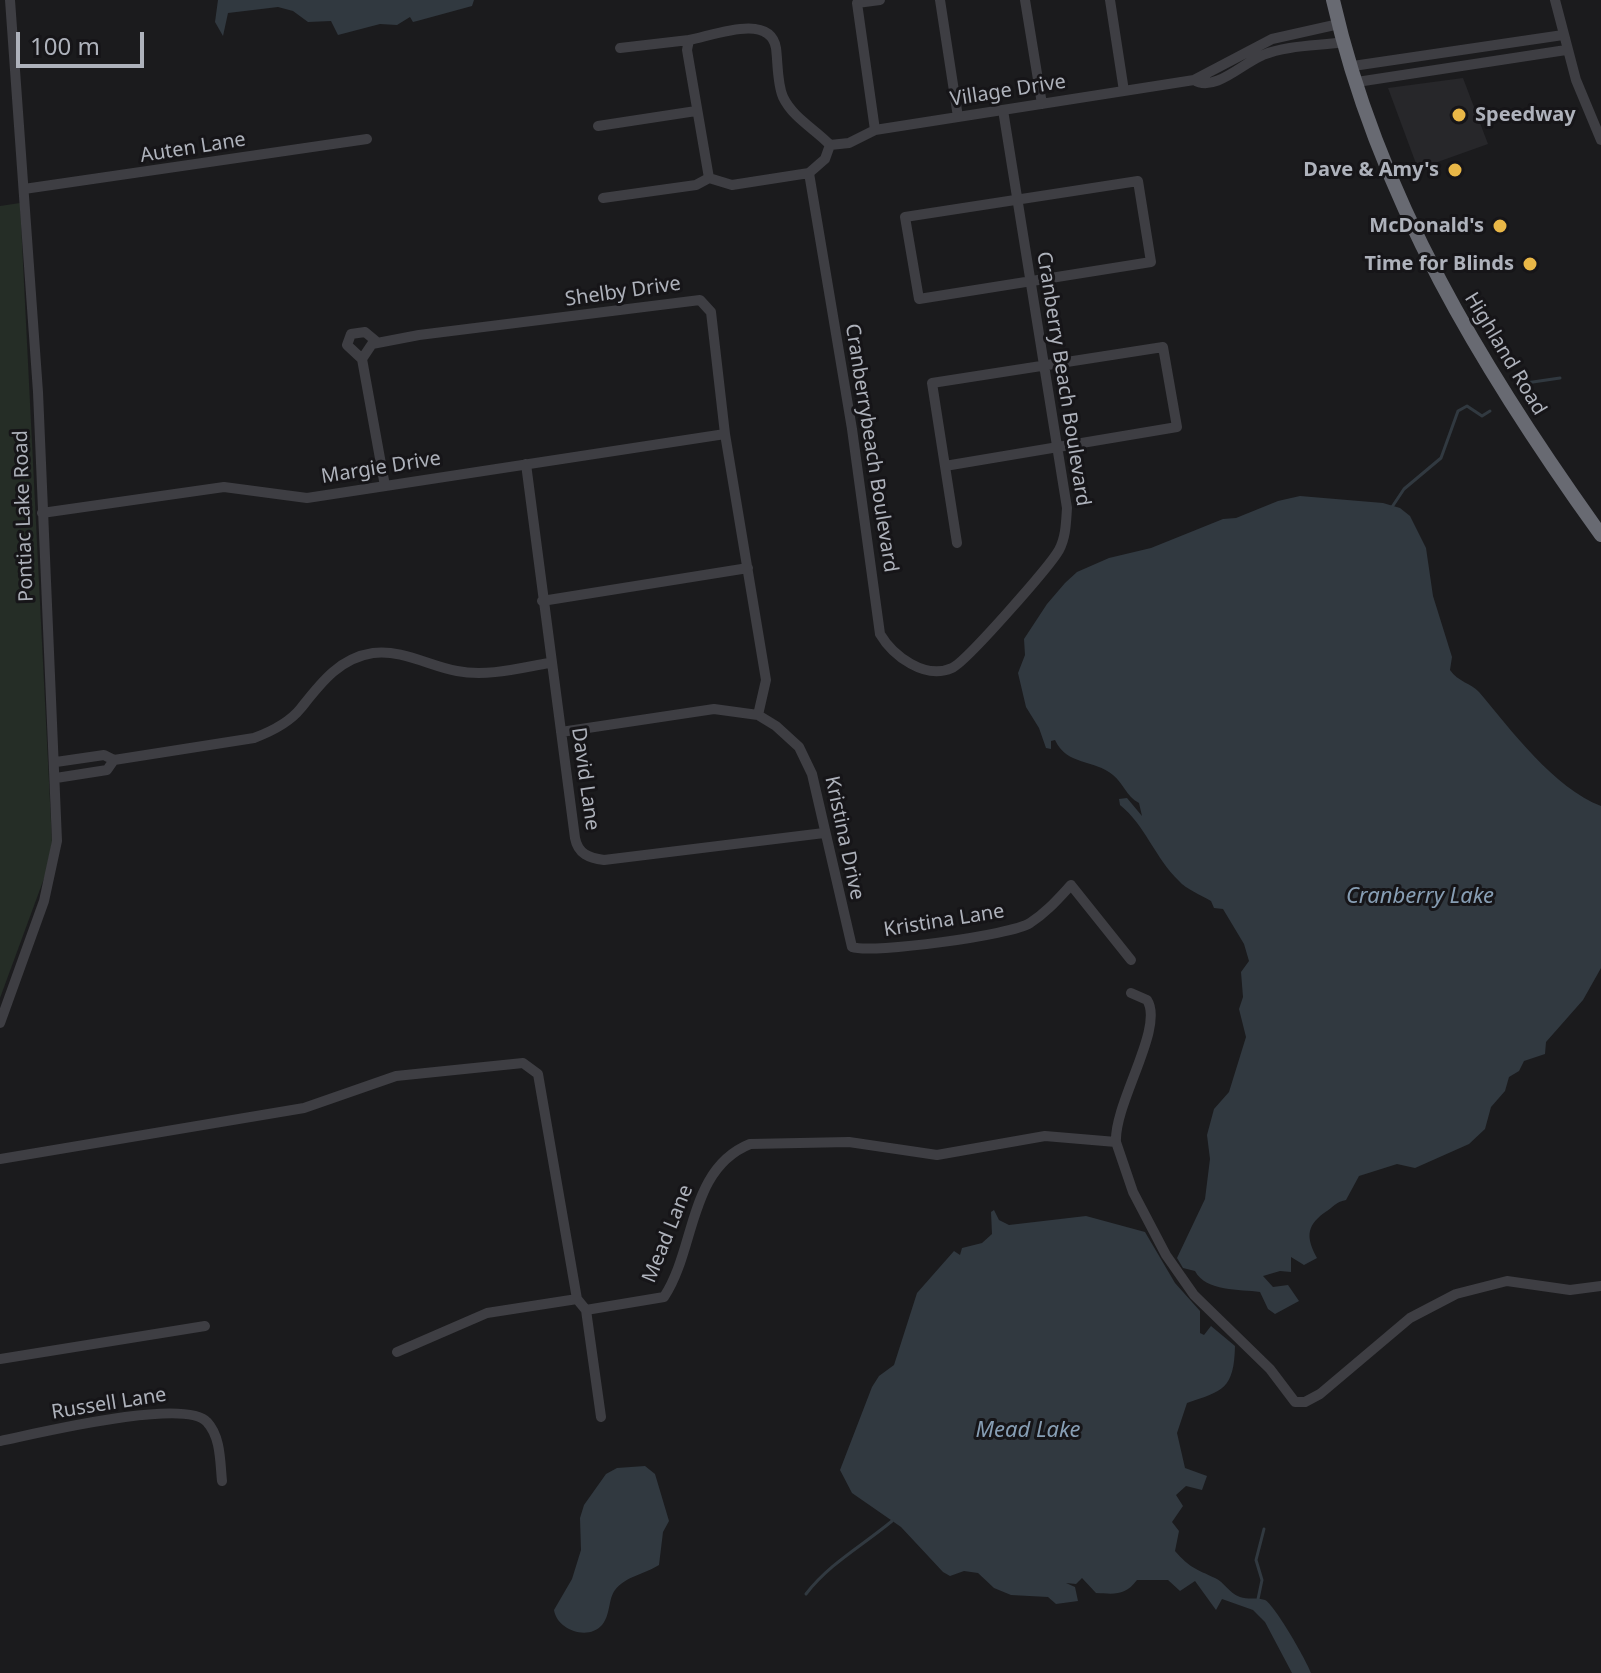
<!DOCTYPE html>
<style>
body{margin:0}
#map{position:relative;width:1601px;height:1673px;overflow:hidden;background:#1b1b1d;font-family:"Noto Sans",sans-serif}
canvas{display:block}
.scale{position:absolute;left:16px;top:32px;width:128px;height:36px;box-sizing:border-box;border:4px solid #aeb2bb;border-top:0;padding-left:10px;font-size:24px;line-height:28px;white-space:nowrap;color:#aeb2bb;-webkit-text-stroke:6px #161518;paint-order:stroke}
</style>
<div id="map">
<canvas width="1601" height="1673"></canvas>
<div class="scale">100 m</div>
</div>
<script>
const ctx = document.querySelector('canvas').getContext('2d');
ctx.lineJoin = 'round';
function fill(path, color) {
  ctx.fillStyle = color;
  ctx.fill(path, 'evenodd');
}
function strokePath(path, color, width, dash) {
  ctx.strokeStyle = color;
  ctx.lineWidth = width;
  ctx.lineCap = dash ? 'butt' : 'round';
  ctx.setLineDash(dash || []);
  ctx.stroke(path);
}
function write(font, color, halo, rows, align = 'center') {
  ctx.font = font + ' "Noto Sans",sans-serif';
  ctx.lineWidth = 6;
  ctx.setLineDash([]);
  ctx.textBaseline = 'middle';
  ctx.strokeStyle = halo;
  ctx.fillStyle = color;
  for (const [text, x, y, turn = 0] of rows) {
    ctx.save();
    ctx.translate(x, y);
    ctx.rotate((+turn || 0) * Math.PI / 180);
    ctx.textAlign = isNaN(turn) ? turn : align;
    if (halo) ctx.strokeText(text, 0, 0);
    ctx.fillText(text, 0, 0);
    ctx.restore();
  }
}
fill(new Path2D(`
 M1463,78L1488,144L1418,169L1388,88Z`), '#27272a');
fill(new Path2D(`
 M20,203L52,842L46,873L0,998V206Z`), '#252d26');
fill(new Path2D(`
 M218,0H474L472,6L417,21L413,22L410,17L397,25L380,24L338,35L331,21L308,22L293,11L278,7L228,13L223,36L215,22Z
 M1300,496L1383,503L1400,508L1410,516L1426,548L1433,596L1452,657L1450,670C1458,682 1471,683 1479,692C1511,730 1554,788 1601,806V968L1583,1000L1546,1042L1545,1054L1524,1061L1519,1071L1509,1077L1505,1091L1491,1107L1485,1129L1469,1144L1415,1168L1397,1164L1359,1176L1346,1200C1335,1202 1334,1207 1324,1213C1305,1227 1307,1239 1317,1258L1304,1265L1291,1257V1272L1280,1271L1263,1276L1273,1287L1288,1285L1299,1301L1275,1314L1268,1309L1260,1292C1240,1289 1206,1292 1195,1271L1183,1268L1177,1258L1205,1199L1210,1159L1207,1135L1214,1109L1229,1092L1246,1037L1239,1009L1243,997L1241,972L1249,961L1244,944L1223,909L1214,908L1211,901C1201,895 1186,889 1179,881C1155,858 1145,825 1120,805L1119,799L1127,798L1142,816L1139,803C1126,796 1124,784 1113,775C1094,759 1067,766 1055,740L1051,741V749L1046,748L1039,728L1026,707L1018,673L1025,655L1024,639L1047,604L1065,583L1077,572L1109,558L1151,548L1223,519L1236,518L1278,501Z
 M994,1210L999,1220L1009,1225L1086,1216L1145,1232L1175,1283L1200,1311V1333L1204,1335L1211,1326L1235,1346C1234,1389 1223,1391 1187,1403L1177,1433L1185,1468L1207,1476L1202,1490L1186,1486L1176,1495L1183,1506L1172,1522L1179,1531L1175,1551C1190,1568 1196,1569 1215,1578C1224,1582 1229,1593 1240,1597C1247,1600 1257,1597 1265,1600C1274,1604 1307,1661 1311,1673H1292L1265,1622L1253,1610L1222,1599L1216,1610L1195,1581L1180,1591L1168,1580H1137C1125,1596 1115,1594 1096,1593L1082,1578L1076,1584L1066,1583L1075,1587L1078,1601L1056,1604L1048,1597L1011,1595L994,1588L978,1573L964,1571L950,1576L943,1572L901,1527L852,1493L840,1470L872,1387L879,1376L894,1365L917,1293L954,1251L960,1255L962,1248L982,1243L992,1234L991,1212Z
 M645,1466L655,1474L669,1521L663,1532L659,1565C645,1574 626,1576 615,1590C608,1599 611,1614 602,1625C588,1641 557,1630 554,1610L572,1579L581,1550L580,1518L584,1505L606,1474L617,1468Z`), '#313940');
strokePath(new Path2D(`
 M1526,383L1560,378
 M1392,507L1404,489L1441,458L1458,411L1467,406L1482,416L1490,411
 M806,1594C830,1563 862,1546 892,1521
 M1258,1599L1262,1580L1256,1560L1264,1529`), '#313940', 3);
strokePath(new Path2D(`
 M940,0L958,117
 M1025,0L1042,104
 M1110,0L1124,91
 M1555,0L1576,80L1601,140
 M620,48L689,40
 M1353,66L1563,35
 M1194,80C1215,93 1244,62 1263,55C1287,45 1319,46 1345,42
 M1357,82L1566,50
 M598,126L696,111
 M875,130L857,3L880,0
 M830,145L849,143L875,130L1194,80L1272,39L1339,24
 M809,173L852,429L880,634C893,656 925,680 952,668C966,662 1050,566 1059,550C1066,537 1066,522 1067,508L1003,110
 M709,178L687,50L689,40C712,36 770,12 776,48C778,63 777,83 783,97C793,118 815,129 830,145
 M709,178L732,185L809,173L825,159L830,145
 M1138,181L1151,262L919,299L905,217Z
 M24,189L367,139
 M603,198L696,185L709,178
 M362,359L347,345L351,334L365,332L377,342
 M526,464L575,838C578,854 589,858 604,860L824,833
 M945,466L1177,427L1163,347L932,383L957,543
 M385,486L362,359L372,344L419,335L700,300L711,312L725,434L766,680L758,715
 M42,513L224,487L307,498L725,434
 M542,601L748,568
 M561,732L714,709L758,715L776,726L799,747L812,774L852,947C872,954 1012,935 1030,923C1046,913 1058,899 1071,885L1131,960
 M56,762L104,755L114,760L254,738C270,732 290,722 301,708C320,684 339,658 373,653C401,649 430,666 457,671C487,677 520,668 549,663
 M56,778L107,770L114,760
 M0,1023L44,901L57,841L38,392L10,0
 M1116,1142C1114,1103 1165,1027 1147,1000L1131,993
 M0,1159L304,1108L396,1076L523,1063L538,1074L577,1299L586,1310L664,1297C696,1249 688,1169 750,1144L849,1142L937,1155L1045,1136L1116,1142L1133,1192L1166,1255L1194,1295L1270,1369L1295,1402H1305L1320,1394L1410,1318L1456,1294L1507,1281L1570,1290L1601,1286
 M586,1310L601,1417
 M397,1352L487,1313L577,1299
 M0,1359L205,1326
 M0,1441C35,1434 185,1397 207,1422C221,1437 220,1462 222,1481`), '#3e3e43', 10);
strokePath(new Path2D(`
 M1333,0C1378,198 1484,372 1601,535`), '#686a72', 14);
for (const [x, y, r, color] of [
 [1459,115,8,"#e9b747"],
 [1455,170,8,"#e9b747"],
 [1500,226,8,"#e9b747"],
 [1530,264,8,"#e9b747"]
]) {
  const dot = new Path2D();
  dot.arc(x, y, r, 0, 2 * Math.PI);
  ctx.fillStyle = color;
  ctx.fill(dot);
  strokePath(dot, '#161518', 3);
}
write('20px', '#aeb2bb', '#161518', [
 ["Village Drive",1008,91,-9],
 ["Auten Lane",193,148,-9],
 ["Shelby Drive",623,292,-8],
 ["Highland Road",1505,354,59],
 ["Cranberry Beach Boulevard",1063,379,81],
 ["Cranberrybeach Boulevard",871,448,81],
 ["Margie Drive",381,468,-9],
 ["Pontiac Lake Road",24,516,-92],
 ["David Lane",585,779,82],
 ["Kristina Drive",844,838,78],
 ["Kristina Lane",944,921,-9],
 ["Mead Lane",668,1234,-68],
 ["Russell Lane",109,1404,-9]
]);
write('bold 20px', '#aeb2bb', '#161518', [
 ["Speedway",1475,115,"left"],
 ["Dave & Amy's",1439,170],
 ["McDonald's",1484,226],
 ["Time for Blinds",1514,264]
], 'right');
write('italic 22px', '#879eb4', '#161518', [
 ["Cranberry Lake",1420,897],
 ["Mead Lake",1028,1431]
]);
</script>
